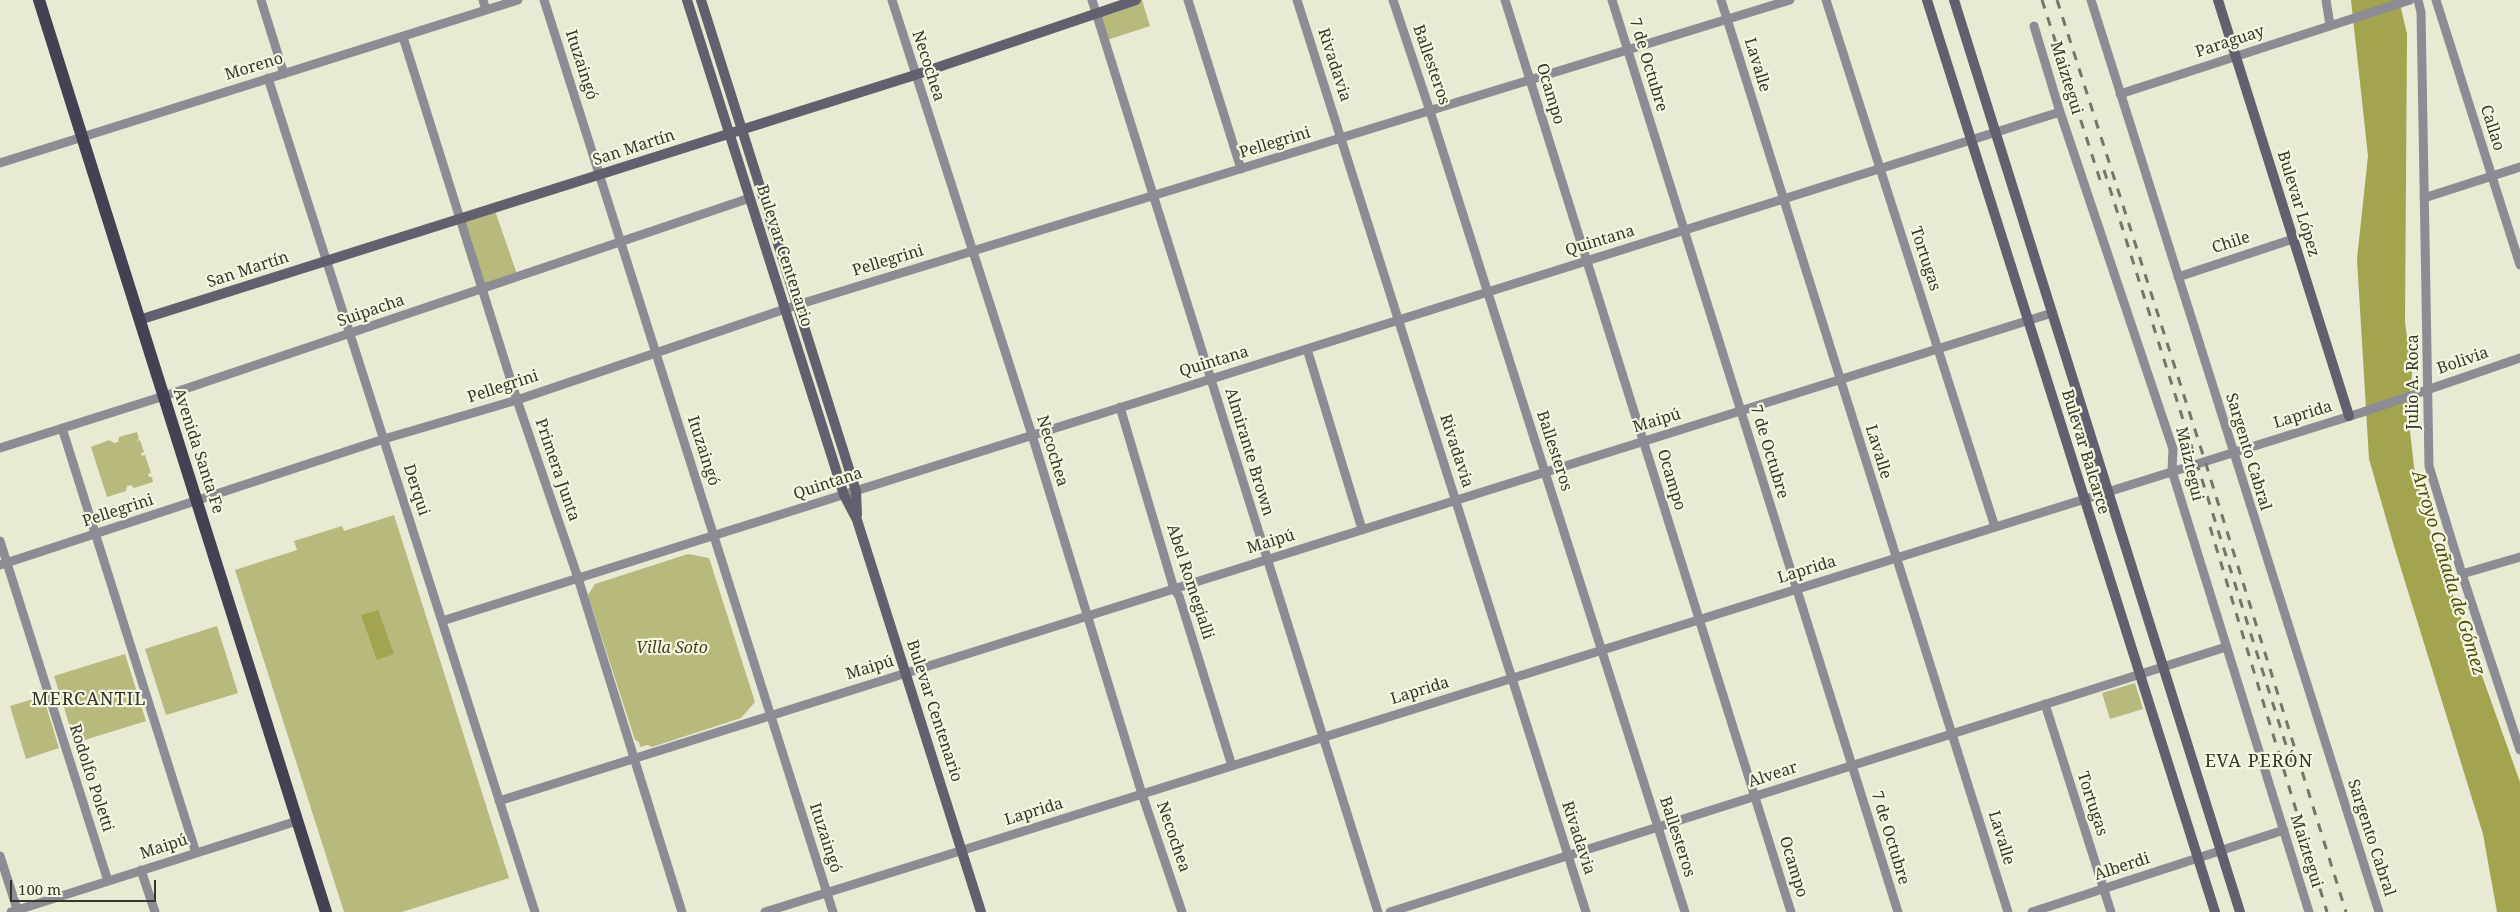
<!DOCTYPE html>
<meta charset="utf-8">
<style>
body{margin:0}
#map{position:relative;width:2520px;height:912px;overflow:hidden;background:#e8ead3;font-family:"Noto Serif",serif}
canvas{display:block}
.scale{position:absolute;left:10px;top:880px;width:146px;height:22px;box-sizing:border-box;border:2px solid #35362d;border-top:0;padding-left:6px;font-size:15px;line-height:18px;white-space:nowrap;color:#35362d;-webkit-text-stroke:4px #f6f7e0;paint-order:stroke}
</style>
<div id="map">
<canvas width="2520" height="912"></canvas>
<div class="scale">100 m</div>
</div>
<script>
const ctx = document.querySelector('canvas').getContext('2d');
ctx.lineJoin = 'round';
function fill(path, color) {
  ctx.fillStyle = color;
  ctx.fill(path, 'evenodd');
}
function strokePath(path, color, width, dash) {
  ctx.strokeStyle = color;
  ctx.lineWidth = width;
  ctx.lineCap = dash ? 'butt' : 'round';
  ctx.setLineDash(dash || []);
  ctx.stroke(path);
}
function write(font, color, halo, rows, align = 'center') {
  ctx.font = font + ' "Noto Serif",serif';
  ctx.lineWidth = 4.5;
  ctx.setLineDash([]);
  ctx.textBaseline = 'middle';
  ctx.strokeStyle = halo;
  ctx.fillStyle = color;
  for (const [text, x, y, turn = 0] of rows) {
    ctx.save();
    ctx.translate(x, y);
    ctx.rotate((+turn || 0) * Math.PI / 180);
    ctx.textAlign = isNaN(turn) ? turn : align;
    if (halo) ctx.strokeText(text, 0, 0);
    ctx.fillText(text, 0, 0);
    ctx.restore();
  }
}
fill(new Path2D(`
 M1136,0H1142L1150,26L1104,41L1096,13Z
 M494,208L518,277L482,290L460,219Z
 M137,432L139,438L137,441L140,440L144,452L141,453L142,456L145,455L151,473L148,474L149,477H152L153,482L134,488L131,485L127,486L126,491L107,497L91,447L109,440L114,443L118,442L119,437Z
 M394,515L509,878L402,912H344L235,570L297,550L294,541L342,526L344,531Z
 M688,554L709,558L755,702L741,718L652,747L647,745L640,747L639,742L635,740L588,595L595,584Z
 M217,626L238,693L166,715L145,649Z
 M125,654L146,721L75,743L54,676Z
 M2135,683L2143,709L2110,719L2102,693Z
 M43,696L59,748L26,759L10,706Z`), '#b7b97d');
fill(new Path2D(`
 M2351,0H2399L2407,34L2405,322L2412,374L2408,413L2414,467L2428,525L2520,782V912H2497L2483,834L2394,546L2369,459L2357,259L2368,156Z
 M378,610L394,654L377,660L361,615Z`), '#a2a450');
strokePath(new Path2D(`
 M261,0L284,74
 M483,0L486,10
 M544,0L833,912
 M892,0L1032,435L1142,794L1182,912
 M1092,0L1378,912
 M1188,0L1241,169
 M1297,0L1586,912
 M1393,0L1430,111L1685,912
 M1505,0L1791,912
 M1612,0L1898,912
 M1721,0L2008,912
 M1826,0L1995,527
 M2091,0L2379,912
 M2326,0L2330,25
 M2418,0L2421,12L2429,466L2462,574L2520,750
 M2436,0L2520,265
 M2034,26L2060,112L2173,449L2172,471L2309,912
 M403,37L517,400L578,578L682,912
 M268,78L535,912
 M2120,94L2410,0
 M0,163L518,0
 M2424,198L2520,167
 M2178,277L2293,239
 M1307,349L1362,529
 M1120,407L1174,589L1179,596L1232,766
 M62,428L196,853
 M0,448L164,396L750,198
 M0,541L108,881
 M0,565L384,439L517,400L797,305L1790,0
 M2462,574L2520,557
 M442,621L2060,112
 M2045,704L2111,912
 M499,801L2052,313
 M0,856L18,912
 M141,870L155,912
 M11,912L297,821
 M765,912L2360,413L2520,358
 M1390,912L2226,647
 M2032,912L2284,830`), '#8c8c95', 9);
strokePath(new Path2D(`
 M687,0L844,495L857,520L981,912
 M701,0L856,491L857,515
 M1927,0L2215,912
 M1954,0L2240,912
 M2218,0L2349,416
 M139,320L915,75L1136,0`), '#61606e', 10);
strokePath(new Path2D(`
 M39,0L326,912`), '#444252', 12);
strokePath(new Path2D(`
 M2042,0L2101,183
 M2057,0L2205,461L2346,912
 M2104,170L2292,764
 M2210,527L2327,912`), '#757668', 3, [9, 9]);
write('16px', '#35362d', '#f6f7e0', [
 ["Paraguay",2230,42,-18],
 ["Ituzaingó",581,65,72],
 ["Rivadavia",1334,65,72],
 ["Ballesteros",1431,65,71],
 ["7 de Octubre",1648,65,73],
 ["Lavalle",1757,65,73],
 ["Necochea",928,66,72],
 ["Moreno",254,67,-17],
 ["Maiztegui",2066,78,73],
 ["Ocampo",1550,94,73],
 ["Callao",2492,128,72],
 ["Pellegrini",1275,143,-17],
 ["San Martín",634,148,-18],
 ["Bulevar López",2298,204,73],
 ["Quintana",1600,241,-17],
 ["Chile",2231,243,-18],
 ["Bulevar Centenario",784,256,72],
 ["Tortugas",1925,259,72],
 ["Pellegrini",888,261,-17],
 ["San Martín",248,270,-18],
 ["Suipacha",371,311,-19],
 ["Bolivia",2463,361,-19],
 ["Quintana",1214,362,-17],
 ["Julio A. Roca",2413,382,-90],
 ["Pellegrini",503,387,-18],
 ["Laprida",2303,415,-17],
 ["Maipú",1657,421,-17],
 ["Avenida Santa Fe",198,451,72],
 ["Ituzaingó",703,451,72],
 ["Necochea",1052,451,73],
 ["Rivadavia",1456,451,72],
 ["Ballesteros",1554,451,72],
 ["Almirante Brown",1249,452,73],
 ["7 de Octubre",1769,452,73],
 ["Lavalle",1878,452,73],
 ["Bulevar Balcarce",2085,452,73],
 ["Sargento Cabral",2248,452,73],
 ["Maiztegui",2189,464,77],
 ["Primera Junta",557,470,71],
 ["Ocampo",1671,480,73],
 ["Quintana",828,484,-18],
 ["Derqui",416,490,72],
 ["Pellegrini",118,511,-18],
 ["Maipú",1271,542,-17],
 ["Laprida",1807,570,-17],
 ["Abel Romegialli",1190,582,72],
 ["Maipú",870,668,-17],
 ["Laprida",1420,691,-17],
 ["Bulevar Centenario",934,711,72],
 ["Alvear",1773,775,-18],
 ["Rodolfo Poletti",91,778,72],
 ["Tortugas",2092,804,72],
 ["Laprida",1034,812,-17],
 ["Necochea",1173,837,71],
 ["Ballesteros",1677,837,72],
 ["Ituzaingó",825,838,72],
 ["Rivadavia",1578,838,72],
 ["7 de Octubre",1890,838,73],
 ["Lavalle",2001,838,73],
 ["Sargento Cabral",2371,838,72],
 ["Maipú",164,847,-18],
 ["Maiztegui",2306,851,73],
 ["Ocampo",1793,867,73],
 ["Alberdi",2122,867,-18]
]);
write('italic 16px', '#3f401c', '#f6f7e0', [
 ["Villa Soto",672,648]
]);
write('italic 18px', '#505011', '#f6f7e0', [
 ["Arroyo Cañada de Gómez",2448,573,73]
]);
ctx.letterSpacing = '1px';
write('18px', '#35362d', '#f6f7e0', [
 ["MERCANTIL",89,700],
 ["EVA PERÓN",2259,762]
]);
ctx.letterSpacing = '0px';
</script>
